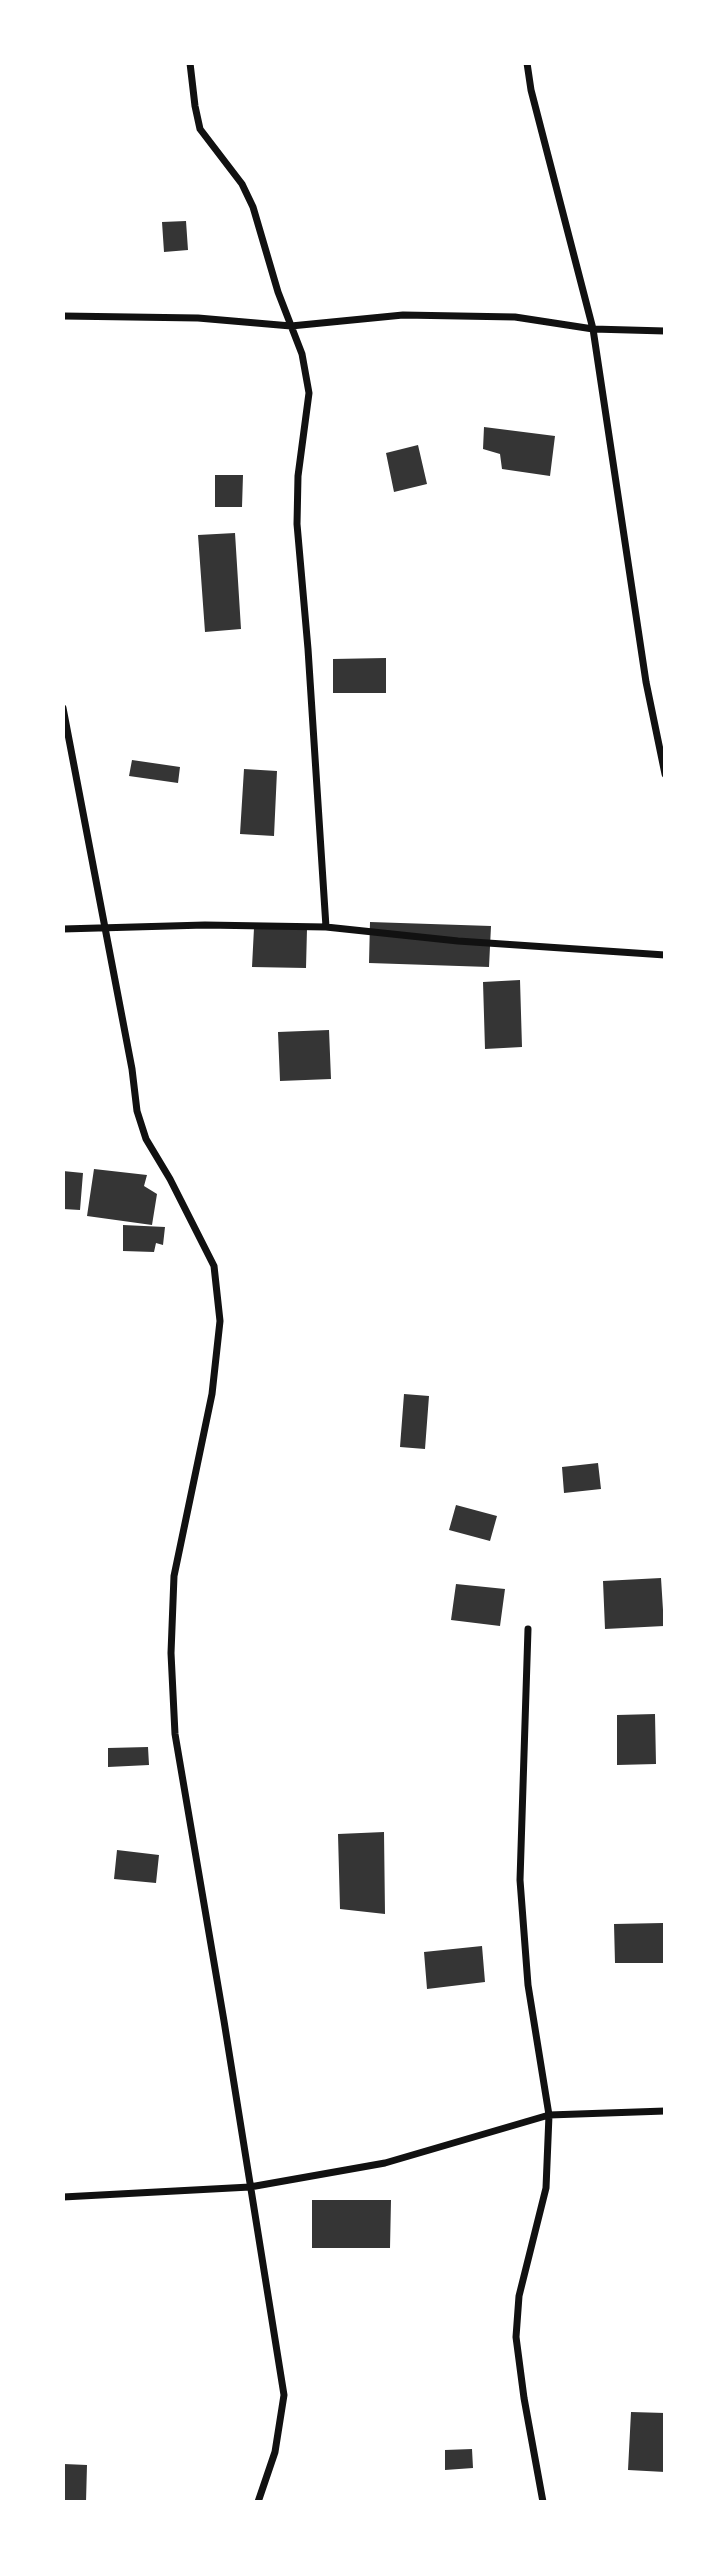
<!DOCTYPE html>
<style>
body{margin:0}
#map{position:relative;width:728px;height:2565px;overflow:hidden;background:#fff;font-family:"Zilla Slab",serif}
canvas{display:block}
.frame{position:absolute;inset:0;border:65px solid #fff;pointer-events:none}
</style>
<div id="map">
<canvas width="728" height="2565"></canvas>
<div class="frame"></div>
</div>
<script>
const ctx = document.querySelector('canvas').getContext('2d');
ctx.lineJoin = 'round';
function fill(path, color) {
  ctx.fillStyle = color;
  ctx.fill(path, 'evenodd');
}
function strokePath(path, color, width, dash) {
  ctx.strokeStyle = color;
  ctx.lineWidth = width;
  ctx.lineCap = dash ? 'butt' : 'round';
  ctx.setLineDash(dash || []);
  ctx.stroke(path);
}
fill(new Path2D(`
 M186,221L188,250L164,252L162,222Z
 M484,427L555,436L550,476L502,469L500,454L483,449Z
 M418,445L427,484L394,492L386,453Z
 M215,475H243L242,507H215Z
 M235,533L241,629L205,632L198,535Z
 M386,658V693H333V659Z
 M132,760L180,767L178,783L129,776Z
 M244,769L277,771L274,836L240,834Z
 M370,922L491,926L489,967L369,963Z
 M254,928L307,929L306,968L252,967Z
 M520,980L522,1047L485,1049L483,982Z
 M329,1030L331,1079L280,1081L278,1032Z
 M94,1169L147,1175L144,1186L157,1194L152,1225L87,1216Z
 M63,1171L83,1173L80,1210L63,1209Z
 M123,1225L165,1227L163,1245L156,1243L154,1252L123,1251Z
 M404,1394L429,1396L425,1449L400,1447Z
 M598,1463L601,1489L564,1493L562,1467Z
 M456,1505L497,1516L490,1541L449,1530Z
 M661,1578L664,1626L605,1629L603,1581Z
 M456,1584L505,1589L500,1626L451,1620Z
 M655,1714L656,1764L617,1765V1715Z
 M148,1747L149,1765L108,1767V1748Z
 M384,1832L385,1914L340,1909L338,1834Z
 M117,1850L159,1855L156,1883L114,1879Z
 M663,1923L664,1963H615L614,1924Z
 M482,1946L485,1982L427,1989L424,1952Z
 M312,2200H391L390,2248H312Z
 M631,2412L665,2413V2472L628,2470Z
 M472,2449L473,2468L445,2470V2450Z
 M64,2464L87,2465L86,2502H63Z`), '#353535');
strokePath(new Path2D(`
 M190,63L195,106L200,129L242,184L253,207L278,292L302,354L309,393L298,476L297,524L308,649L326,927
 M527,63L531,90L593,329L646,682L665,774
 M63,316L198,318L291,326L403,315L515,317L593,329L665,331
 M63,708L132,1069L137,1111L146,1139L170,1179L214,1266L220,1321L212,1394L174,1576L171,1653L175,1734L224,2021L284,2395L275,2452L258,2502
 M63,929L205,925L326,927L458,941L665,955
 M528,1629L520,1880L528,1985L549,2115L546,2188L519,2296L516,2337L524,2398L543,2502
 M63,2197L250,2187L385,2163L549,2115L665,2111`), '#111', 7);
</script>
